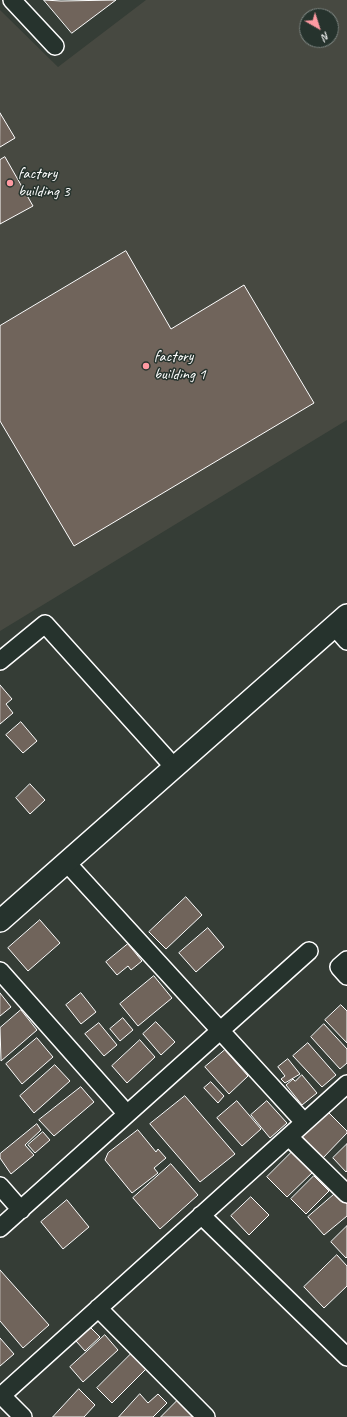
<!DOCTYPE html>
<style>
body{margin:0}
#map{position:relative;width:347px;height:1417px;overflow:hidden;background:#353d36;font-family:Caveat,sans-serif}
canvas{display:block}
.north{position:absolute;left:299px;top:8px;width:40px;height:40px;box-sizing:border-box;background:#26332d;border:1px solid #7d8581;border-radius:50%;rotate:141deg;font-size:11px;font-weight:700;line-height:16px;text-align:center;color:#fff}
.north::after{content:'';display:block;margin:auto;width:14px;height:18px;background:#ff9aa2;clip-path:polygon(50% 0,100% 100%,50% 72%,0 100%)}
</style>
<div id="map">
<canvas width="347" height="1417"></canvas>
<div class="north">N</div>
</div>
<script>
const ctx = document.querySelector('canvas').getContext('2d');
ctx.lineJoin = 'round';
function fill(path, color) {
  ctx.fillStyle = color;
  ctx.fill(path, 'evenodd');
}
function strokePath(path, color, width, dash) {
  ctx.strokeStyle = color;
  ctx.lineWidth = width;
  ctx.lineCap = dash ? 'butt' : 'round';
  ctx.setLineDash(dash || []);
  ctx.stroke(path);
}
function write(font, color, halo, rows, align = 'center') {
  ctx.font = font + ' Caveat,sans-serif';
  ctx.lineWidth = 3;
  ctx.setLineDash([]);
  ctx.textBaseline = 'middle';
  ctx.strokeStyle = halo;
  ctx.fillStyle = color;
  for (const [text, x, y, turn = 0] of rows) {
    ctx.save();
    ctx.translate(x, y);
    ctx.rotate((+turn || 0) * Math.PI / 180);
    ctx.textAlign = isNaN(turn) ? turn : align;
    if (halo) ctx.strokeText(text, 0, 0);
    ctx.fillText(text, 0, 0);
    ctx.restore();
  }
}
fill(new Path2D(`
 M146,0H347V420L0,631V10L58,67ZM307,16H331V40H307Z`), '#474941');
const building = new Path2D(`
 M44,0L61,1L116,0L72,33Z
 M0,113L15,138L0,147Z
 M5,157L33,206L0,224V160Z
 M126,251L171,329L244,285L314,403L74,546L0,421V326Z
 M0,685L12,699L6,704L13,713L0,724Z
 M21,722L37,741L23,753L6,735Z
 M30,784L45,800L30,814L16,798Z
 M186,897L202,915L166,949L149,932Z
 M40,920L60,943L28,971L8,948Z
 M208,928L224,947L196,972L179,953Z
 M128,944L142,961L131,970L128,966L117,975L106,962Z
 M154,976L172,998L138,1026L120,1004Z
 M0,993L11,1007L0,1016Z
 M81,993L96,1012L81,1024L66,1005Z
 M341,1005L347,1011V1043L325,1020Z
 M21,1010L37,1030L1,1061L0,1028Z
 M123,1018L133,1030L120,1041L110,1029Z
 M156,1022L175,1042L161,1055L143,1034Z
 M99,1023L117,1045L104,1056L85,1034Z
 M324,1024L347,1049V1063L340,1069L311,1037Z
 M37,1038L53,1057L22,1084L6,1064Z
 M140,1040L155,1057L127,1083L112,1066Z
 M308,1043L336,1075L322,1087L293,1056Z
 M225,1050L248,1076L229,1094L205,1067Z
 M288,1059L300,1074L285,1083L281,1079L285,1076L278,1067Z
 M55,1065L70,1081L34,1113L20,1096Z
 M302,1075L317,1093L302,1105L286,1085L293,1079L295,1081Z
 M211,1082L224,1096L218,1103L204,1088Z
 M81,1087L94,1102L54,1136L39,1120Z
 M185,1096L235,1154L200,1182L150,1124Z
 M237,1101L261,1129L242,1146L217,1118Z
 M267,1101L287,1123L270,1138L251,1115Z
 M325,1109L347,1131V1133L321,1160L297,1137Z
 M37,1124L41,1130L25,1145L34,1155L11,1174L0,1158V1154Z
 M138,1130L156,1152L158,1149L166,1158L154,1168L158,1173L132,1193L105,1160L108,1153Z
 M43,1132L50,1140L35,1153L28,1145Z
 M347,1144V1171L346,1172L333,1158Z
 M293,1151L314,1171L287,1197L267,1177Z
 M171,1164L198,1195L160,1229L133,1198Z
 M314,1176L329,1191L306,1214L291,1199Z
 M337,1192L347,1204V1216L324,1235L308,1217Z
 M251,1197L269,1215L249,1235L231,1216Z
 M67,1200L89,1227L63,1249L41,1222Z
 M347,1226V1257L346,1258L331,1242Z
 M337,1255L347,1266V1286L324,1308L304,1287Z
 M0,1270L49,1325L23,1348L0,1321Z
 M91,1328L100,1337L85,1351L76,1341Z
 M105,1335L118,1350L83,1382L70,1367Z
 M0,1338L14,1354L0,1366Z
 M133,1352L148,1367L112,1403L97,1388Z
 M79,1389L95,1405L84,1417H53Z
 M140,1394L148,1403L158,1394L167,1403L153,1417H119Z
 M180,1398L199,1417H161Z`);
fill(building, '#70645b');
strokePath(building, '#fff', 1);
const minor = new Path2D(`
 M12,0L55,46
 M334,626L347,641
 M0,661L45,624L174,767
 M66,862L304,1122
 M347,960L339,967L347,976
 M0,971L127,1114
 M289,1137L347,1194
 M0,1186L21,1210
 M201,1215L347,1357
 M0,1228L309,951
 M98,1308L206,1417
 M2,1396L23,1417
 M0,1397L347,1084`);
const tertiary = new Path2D(`
 M0,921L347,615`);
strokePath(minor, '#fff', 20);
strokePath(tertiary, '#fff', 24);
strokePath(minor, '#26332d', 17);
strokePath(tertiary, '#26332d', 21);
for (const [x, y, r, color] of [
 [10,183,4,"#ff9aa2"],
 [146,366,4,"#ff9aa2"]
]) {
  const dot = new Path2D();
  dot.arc(x, y, r, 0, 2 * Math.PI);
  ctx.fillStyle = color;
  ctx.fill(dot);
  strokePath(dot, '#26332d', 1.5);
}
write('16px', '#fff', '#26332d', [
 ["factory",18,174],
 ["building 3",18,192],
 ["factory",154,357],
 ["building 1",154,375]
], 'left');
</script>
